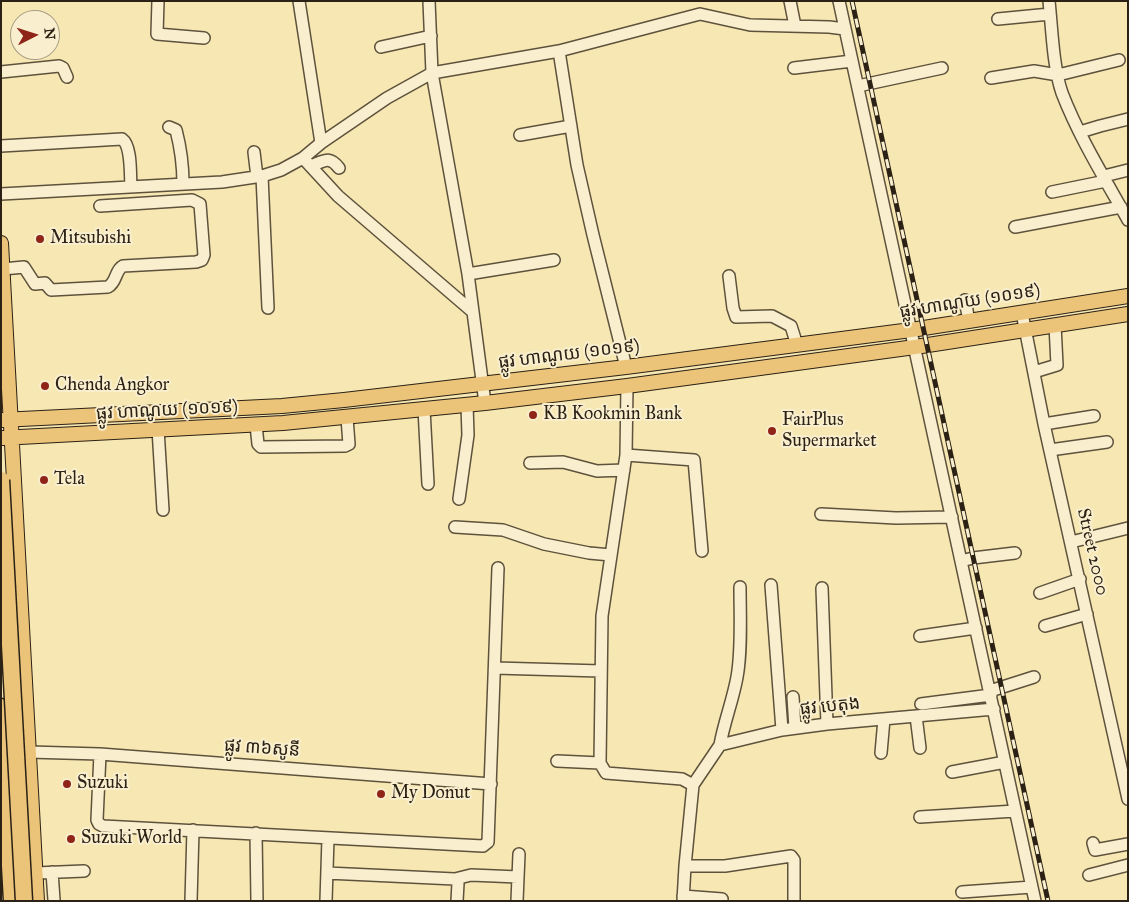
<!DOCTYPE html>
<meta charset="utf-8">
<style>
body{margin:0}
#map{position:relative;width:1129px;height:902px;overflow:hidden;background:#f6e7b3;font-family:"IM FELL Great Primer",serif}
canvas{display:block}
.frame{position:absolute;inset:0;border:2px solid #2b2115;pointer-events:none}
.north{position:absolute;left:10px;top:10px;width:50px;height:50px;box-sizing:border-box;background:#f9efce;border:1px solid #a79d84;border-radius:50%;rotate:85deg;font-size:14px;font-weight:700;line-height:20px;text-align:center;color:#2b2115}
.north::after{content:'';display:block;margin:auto;width:18px;height:22px;background:#8f2418;clip-path:polygon(50% 0,100% 100%,50% 72%,0 100%)}
</style>
<div id="map">
<canvas width="1129" height="902"></canvas>
<div class="frame"></div>
<div class="north">N</div>
</div>
<script>
const ctx = document.querySelector('canvas').getContext('2d');
ctx.lineJoin = 'round';
function strokePath(path, color, width, dash) {
  ctx.strokeStyle = color;
  ctx.lineWidth = width;
  ctx.lineCap = dash ? 'butt' : 'round';
  ctx.setLineDash(dash || []);
  ctx.stroke(path);
}
function write(font, color, halo, rows, align = 'center') {
  ctx.font = font + ' "IM FELL Great Primer","Noto Sans Khmer",serif';
  ctx.lineWidth = 4;
  ctx.setLineDash([]);
  ctx.textBaseline = 'middle';
  ctx.strokeStyle = halo;
  ctx.fillStyle = color;
  for (const [text, x, y, turn = 0] of rows) {
    ctx.save();
    ctx.translate(x, y);
    ctx.rotate((+turn || 0) * Math.PI / 180);
    ctx.textAlign = isNaN(turn) ? turn : align;
    if (halo) ctx.strokeText(text, 0, 0);
    ctx.fillText(text, 0, 0);
    ctx.restore();
  }
}
const minor = new Path2D(`
 M158,1L157,34L204,38
 M299,1L321,143
 M429,1L432,73L468,274L485,403
 M790,1L795,26
 M839,1L1035,901
 M1049,1C1052,29 1053,67 1062,93C1079,137 1105,179 1128,220
 M998,19L1050,14
 M381,47L431,36
 M559,51L577,165L593,235L626,367
 M794,68L852,61
 M1,72L59,66L63,68L67,77
 M991,78L1034,71L1058,75L1119,60
 M858,86L942,68
 M169,127L176,130C181,149 183,165 183,184
 M1080,132L1100,126L1128,119
 M520,135L571,126
 M1,146L122,139C132,146 130,175 131,187
 M254,152L257,177
 M303,158L338,196L473,312
 M311,166C324,161 329,155 339,168
 M262,176L268,308
 M1104,176L1128,170
 M1052,192L1106,181
 M1,194L222,182L262,176L281,170L303,158L321,143L387,98L432,73L559,51L700,14L750,25L829,27L845,29
 M1015,227L1121,207
 M3,269L24,267L35,284L45,283L51,290L108,287C117,282 115,270 123,266L196,262L202,260L204,255L200,204L192,200L100,206
 M468,274L554,260
 M729,276L733,308L736,317L772,316L791,326L797,345
 M965,300L969,321
 M1022,313L1044,424L1128,799
 M1034,372L1057,365L1055,325
 M627,386L626,455L602,616L600,763L606,773L682,779L693,785
 M424,409L428,484
 M1044,424L1094,416
 M256,425L258,444L261,447L345,446L349,444L347,418
 M158,429L163,510
 M1050,450L1107,442
 M626,455L694,460L702,551
 M530,463L563,462L597,471L624,470
 M459,499L468,435L467,405
 M821,514L896,518L952,517
 M455,527L503,530L544,544L589,553L611,555
 M1071,542L1128,528
 M961,561L973,558L1015,553
 M771,585L782,730
 M822,588L827,724
 M1040,593L1080,579
 M1045,626L1087,614
 M920,636L976,628
 M495,668L601,671
 M990,691L1034,677
 M793,697L795,728
 M921,704L991,695
 M916,716L920,748
 M720,745C724,722 733,700 737,677C742,650 740,615 740,587
 M29,752L100,754L491,784
 M881,753L884,719
 M100,754L97,820L99,824L103,826L483,846L488,842L498,568
 M557,761L600,763
 M952,772L1005,762
 M920,817L1015,811
 M256,833L257,901
 M1093,843L1095,850L1128,844
 M685,866H725L791,856L794,860V901
 M52,872L54,900
 M36,873L84,871
 M327,873L455,879L471,875L518,877
 M1089,875L1128,865
 M455,879L458,883L457,901
 M962,892L1032,887
 M683,896L722,899
 M191,901L193,830
 M326,901L328,838
 M517,901L519,854
 M683,901L685,866L693,785L720,745L782,730L827,724L994,709`);
const major = new Path2D(`
 M1,243L37,901
 M1,420L282,406L344,400L626,367L911,330L1128,296
 M1,438L283,423L485,403L627,386L915,347L1128,314`);
const highway = new Path2D(`
 M1,707L12,901`);
strokePath(minor, '#5e523c', 14);
strokePath(major, '#2b2115', 16);
strokePath(highway, '#2b2115', 19);
strokePath(minor, '#f9efce', 11);
strokePath(major, '#ebc47a', 14);
strokePath(highway, '#ebc47a', 16);
const rail = new Path2D(`
 M852,1L1048,901`);
strokePath(rail, '#2b2115', 5);
strokePath(rail, '#f9efce', 3, [9]);
const highwayBridge = new Path2D(`
 M1,480L24,901`);
strokePath(highwayBridge, '#2b2115', 19, []);
strokePath(highwayBridge, '#ebc47a', 16);
for (const [x, y, r, color] of [
 [40,239,5,"#8f2418"],
 [45,386,5,"#8f2418"],
 [533,415,5,"#8f2418"],
 [772,431,5,"#8f2418"],
 [44,480,5,"#8f2418"],
 [67,784,5,"#8f2418"],
 [381,794,5,"#8f2418"],
 [71,839,5,"#8f2418"]
]) {
  const dot = new Path2D();
  dot.arc(x, y, r, 0, 2 * Math.PI);
  ctx.fillStyle = color;
  ctx.fill(dot);
  strokePath(dot, '#f9efce', 2);
}
write('18px', '#2b2115', '#f9efce', [
 ["Mitsubishi",50,239],
 ["Chenda Angkor",55,386],
 ["KB Kookmin Bank",543,415],
 ["FairPlus",782,421],
 ["Supermarket",782,442],
 ["Tela",54,480],
 ["Suzuki",77,784],
 ["My Donut",391,794],
 ["Suzuki World",81,839]
], 'left');
write('18px', '#2b2115', '#f9efce', [
 ["ផ្លូវ ហាណូយ (១០១៩)",970,302,-9],
 ["ផ្លូវ ហាណូយ (១០១៩)",569,355,-7],
 ["ផ្លូវ ហាណូយ (១០១៩)",167,411,-3],
 ["Street 2000",1092,552,77],
 ["ផ្លូវ បេតុង",830,707,-6],
 ["ផ្លូវ ៣៦សូនី",262,749,4]
]);
</script>
